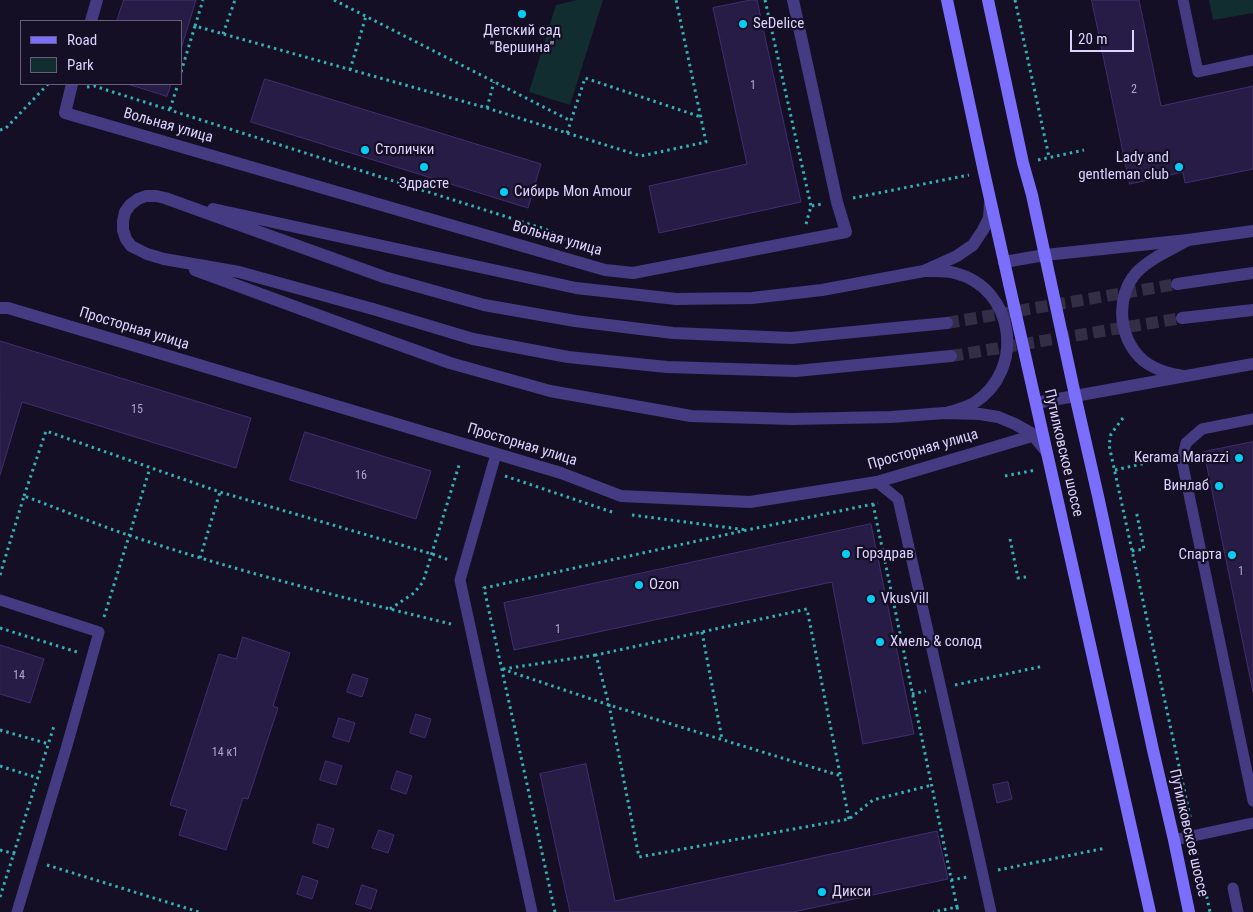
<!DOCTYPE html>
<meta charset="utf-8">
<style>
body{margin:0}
#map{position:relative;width:1253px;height:912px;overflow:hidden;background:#150f25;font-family:"Roboto Condensed",sans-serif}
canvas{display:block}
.legend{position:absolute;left:20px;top:20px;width:162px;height:65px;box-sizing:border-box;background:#150f25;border:1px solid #655e7c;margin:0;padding:6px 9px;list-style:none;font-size:15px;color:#dcd4fe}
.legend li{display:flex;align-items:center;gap:10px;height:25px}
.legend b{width:25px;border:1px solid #655e7c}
.scale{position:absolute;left:1070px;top:30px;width:64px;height:22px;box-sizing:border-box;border:2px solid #dcd4fe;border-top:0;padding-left:6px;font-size:15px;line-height:18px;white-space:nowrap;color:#dcd4fe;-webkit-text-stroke:4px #150f25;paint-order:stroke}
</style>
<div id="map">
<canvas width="1253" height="912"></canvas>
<ul class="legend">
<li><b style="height:6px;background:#7c6efc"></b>Road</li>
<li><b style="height:14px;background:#122d2f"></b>Park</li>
</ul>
<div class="scale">20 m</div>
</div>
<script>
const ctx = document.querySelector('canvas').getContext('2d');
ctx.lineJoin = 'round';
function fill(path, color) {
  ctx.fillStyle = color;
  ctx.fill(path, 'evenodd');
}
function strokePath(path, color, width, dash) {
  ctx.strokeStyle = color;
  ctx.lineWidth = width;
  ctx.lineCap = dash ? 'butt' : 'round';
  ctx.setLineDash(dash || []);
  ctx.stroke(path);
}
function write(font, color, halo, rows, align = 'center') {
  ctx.font = font + ' "Roboto Condensed",sans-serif';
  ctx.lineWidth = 4.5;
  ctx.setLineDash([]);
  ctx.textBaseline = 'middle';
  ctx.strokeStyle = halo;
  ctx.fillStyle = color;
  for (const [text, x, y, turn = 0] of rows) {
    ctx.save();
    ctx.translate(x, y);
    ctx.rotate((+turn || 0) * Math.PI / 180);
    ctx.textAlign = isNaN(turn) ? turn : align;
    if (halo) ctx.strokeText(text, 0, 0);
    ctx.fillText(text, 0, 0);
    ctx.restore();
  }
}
fill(new Path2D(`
 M577,0H603L570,105L529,92L556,5Z
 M1209,0H1253V13L1213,20Z`), '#122d2f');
const building = new Path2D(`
 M124,0H196L181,49V21H117Z
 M751,0H757L801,202L659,233L649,186L747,164L713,8Z
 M1092,0H1139L1161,106L1253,86V169L1185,183L1183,172L1130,184Z
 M265,79L541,164L528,208L251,122Z
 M128,84H171L167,96Z
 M0,341L251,418L236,468L22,402L0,475Z
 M305,432L431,471L416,519L290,480Z
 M1253,442V692L1204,452Z
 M871,524L914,734L863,744L832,582L514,650L504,603Z
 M243,637L290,653L273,706L278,708L248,799L243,798L226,850L179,835L187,810L170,805L219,654L236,659Z
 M0,645L44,659L30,703L0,694Z
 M353,674L368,679L362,697L347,692Z
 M416,714L431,719L425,738L410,733Z
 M339,718L355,723L349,742L333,737Z
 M326,761L342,766L336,785L320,780Z
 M586,764L615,901L937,831L948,879L793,912H570L540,774Z
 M397,771L412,776L406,794L391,789Z
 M1008,782L1012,799L997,803L993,785Z
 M318,824L334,829L328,848L313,843Z
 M379,830L394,835L388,853L372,848Z
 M303,876L318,881L312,899L297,894Z
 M362,885L377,890L371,909L356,904Z`);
fill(building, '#271c45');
strokePath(building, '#412e71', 1);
strokePath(new Path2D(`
 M947,323L1177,284
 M951,356L1182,318`), '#332d46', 12, [12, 6]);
strokePath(new Path2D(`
 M334,0L571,121
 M765,0L811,206
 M1015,0L1049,157
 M195,26L203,0
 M223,34L235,0
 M350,70L366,16
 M181,72L195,26L487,108L641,156L706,142L676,0
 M87,87L94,86L545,229L566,240
 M487,108L494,82
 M170,109L178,84
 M0,130L6,128L48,84
 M567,133L585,78L701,117
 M1038,160L1084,150
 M853,198L969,175
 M806,224L811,206L822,204
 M1123,418L1111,434L1109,445L1191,821
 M1115,470L1168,458
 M505,476L615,513
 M1005,476L1036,470
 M24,496L46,431L220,492L432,554L449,560
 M873,504L957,907L933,912
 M632,515L747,530
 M1010,539L1018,578L1026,577
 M1132,551L1144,549L1136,510
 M200,558L220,492
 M0,575L24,496C60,509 95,524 131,536C236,571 344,598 451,624
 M390,609L414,593L423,582L460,462
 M104,617L150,468
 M0,628L77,652L76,653
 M702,632L722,739
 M502,669L609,705L841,776
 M503,669L596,655
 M955,685L1044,666
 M912,694L926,691
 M0,730L49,744
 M0,766L38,778
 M849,819L807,609L596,655L609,705L639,857L849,819L873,800L932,785
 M0,850L15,854
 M1197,852L1210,912
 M47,865L199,912
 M998,870L1106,848
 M951,880L968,877
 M0,897L54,726
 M957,907L958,912
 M555,912L484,588L747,530L878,503`), '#32b2b4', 3, [2.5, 4]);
strokePath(new Path2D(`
 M1183,0L1198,72L1253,60
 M1253,419L1202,429L1186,443L1182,461L1253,801
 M496,454L460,580L532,912
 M877,482L898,499L975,839L991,912
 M0,600L99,632L66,749L17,912
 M1174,840L1253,823
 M1233,888L1238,912`), '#443b83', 11);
strokePath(new Path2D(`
 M91,21L97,0
 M72,84L65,113L605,270L633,273L846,232L837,202L793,0
 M924,271C935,271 945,270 955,273C1015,288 1026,370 974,403C966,407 957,410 949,412
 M0,308H8L561,473L621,496L750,502L877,482L1042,433
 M1183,376C1170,374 1159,371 1148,364C1119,345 1113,298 1137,272C1151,258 1170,250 1188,240`), '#443b83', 12);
strokePath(new Path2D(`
 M213,209L576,288L676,299L752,298L822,290L924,271L957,256L973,245L983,230L989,218L990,203
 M1004,262L1045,255L1188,240L1253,231
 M195,270L350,327L450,363L550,391L691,416L792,419L891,417L944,413L980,414L998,417L1015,424L1031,433L1046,451
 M1177,284L1253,273
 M1182,318L1253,310
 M947,323L791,338L673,333L575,321L484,305L384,277L165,198L156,196H146L138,199L130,205L125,212L123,221V230L126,239L131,246L147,254L164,259L239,272L373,309L473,339L568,357L667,367L796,371L951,356
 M1036,403L1253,364`), '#443b83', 12);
strokePath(new Path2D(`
 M947,0L984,172L1150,912
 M988,0L1023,163L1032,195L1075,395L1098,496L1153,750L1174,840L1189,912`), '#7c6efc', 12);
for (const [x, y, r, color] of [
 [522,14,5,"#06cdf8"],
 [743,24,5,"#06cdf8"],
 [365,150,5,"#06cdf8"],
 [424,167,5,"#06cdf8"],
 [1179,167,5,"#06cdf8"],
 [504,192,5,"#06cdf8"],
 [1239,458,5,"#06cdf8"],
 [1219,486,5,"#06cdf8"],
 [846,554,5,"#06cdf8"],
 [1232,555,5,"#06cdf8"],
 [639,585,5,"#06cdf8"],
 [871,599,5,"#06cdf8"],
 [880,642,5,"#06cdf8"],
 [822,892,5,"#06cdf8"]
]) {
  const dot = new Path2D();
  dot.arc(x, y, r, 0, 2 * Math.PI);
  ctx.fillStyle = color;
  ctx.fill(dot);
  strokePath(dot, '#150f25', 2);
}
write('12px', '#afa6d0', null, [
 ["1",753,86],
 ["2",1134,90],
 ["15",137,410],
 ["16",361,476],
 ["1",1241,572],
 ["1",558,630],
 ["14",19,676],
 ["14 к1",225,753]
]);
write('15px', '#dcd4fe', '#150f25', [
 ["SeDelice",753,24],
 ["Детский сад",522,31,"center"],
 ["\"Вершина\"",522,48,"center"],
 ["Столички",375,150],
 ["Lady and",1169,158,"right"],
 ["gentleman club",1169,175,"right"],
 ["Здрасте",424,184,"center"],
 ["Сибирь Mon Amour",514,192],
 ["Kerama Marazzi",1229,458,"right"],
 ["Винлаб",1209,486,"right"],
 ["Горздрав",856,554],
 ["Спарта",1222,555,"right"],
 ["Ozon",649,585],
 ["VkusVill",881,599],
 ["Хмель & солод",890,642],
 ["Дикси",832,892]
], 'left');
write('15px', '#dcd4fe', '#150f25', [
 ["Вольная улица",168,126,16],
 ["Вольная улица",557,239,16],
 ["Просторная улица",134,329,17],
 ["Просторная улица",522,445,17],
 ["Просторная улица",923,450,-16],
 ["Путилковское шоссе",1063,453,77],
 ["Путилковское шоссе",1188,833,77]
]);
</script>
